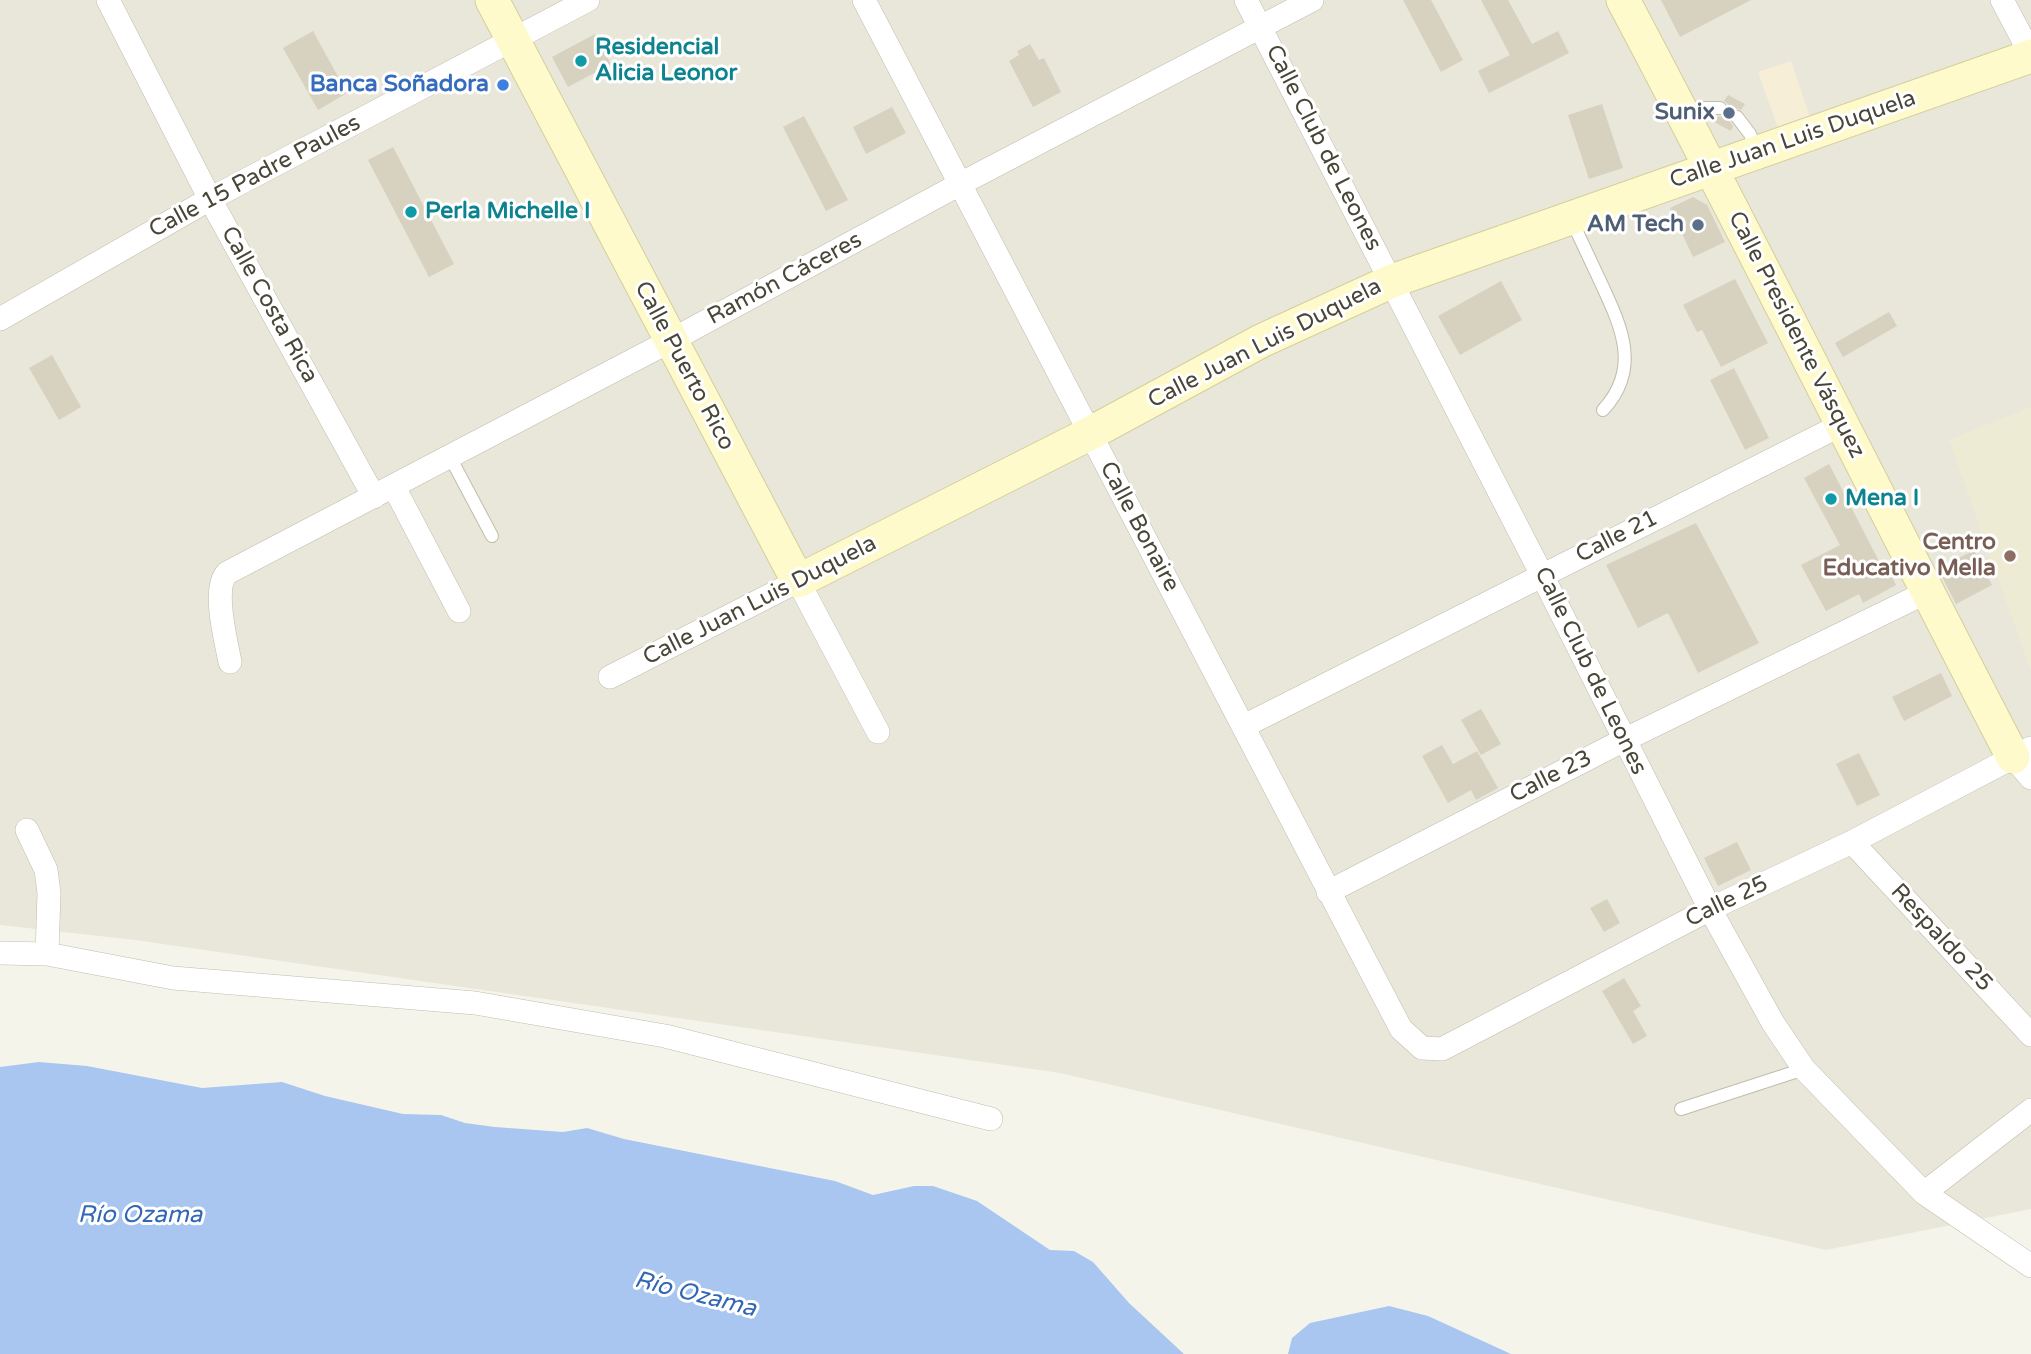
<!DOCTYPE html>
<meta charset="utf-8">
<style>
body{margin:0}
canvas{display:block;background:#f5f4eb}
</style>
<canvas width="2031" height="1354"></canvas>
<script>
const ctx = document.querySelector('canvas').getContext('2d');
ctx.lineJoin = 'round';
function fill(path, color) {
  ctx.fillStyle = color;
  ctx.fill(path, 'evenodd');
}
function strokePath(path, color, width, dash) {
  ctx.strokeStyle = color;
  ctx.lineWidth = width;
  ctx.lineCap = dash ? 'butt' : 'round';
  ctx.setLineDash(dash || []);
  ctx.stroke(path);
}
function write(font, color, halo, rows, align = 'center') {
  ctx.font = font + ' "Varela Round",sans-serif';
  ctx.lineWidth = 6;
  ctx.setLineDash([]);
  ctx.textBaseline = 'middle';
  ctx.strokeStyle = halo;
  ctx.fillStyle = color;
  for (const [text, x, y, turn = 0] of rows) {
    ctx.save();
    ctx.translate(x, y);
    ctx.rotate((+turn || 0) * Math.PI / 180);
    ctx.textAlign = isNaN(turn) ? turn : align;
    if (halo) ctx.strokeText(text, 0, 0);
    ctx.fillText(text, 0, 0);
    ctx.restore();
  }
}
fill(new Path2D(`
 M0,0H2031V1209L1826,1250L1060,1073L135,940L0,925Z`), '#e9e7d9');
fill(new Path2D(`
 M1791,61L1812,123L1780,134L1758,72Z`), '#f6eed7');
fill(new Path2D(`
 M2031,407V671L1949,440Z`), '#eeebd5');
fill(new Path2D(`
 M39,1062L87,1066L202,1088L282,1082L325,1096L403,1114L441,1115L465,1123L495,1127L563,1132L587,1128L624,1139L835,1181L873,1195L914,1186H933L977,1201L1050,1250L1074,1251L1093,1262L1129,1303L1184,1354H0V1067Z
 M1389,1306L1428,1316L1511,1354H1288L1292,1338L1310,1323Z`), '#a9c6f0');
fill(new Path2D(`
 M1403,0H1431L1463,60L1441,72Z
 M1481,0H1508L1532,44L1558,31L1569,53L1489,93L1478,71L1510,55Z
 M1661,0H1751L1680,37Z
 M313,31L347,93L318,110L283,48Z
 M595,34L611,64L568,87L552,57Z
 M1030,44L1039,60L1044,58L1061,92L1033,107L1009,61L1019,55L1017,51Z
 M1728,95L1745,104L1741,110L1735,108L1729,113L1728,119L1733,126L1731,131L1714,122L1716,117L1724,116L1728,112V104L1724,101Z
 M1602,104L1623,168L1589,179L1568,115Z
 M892,107L906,133L866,154L853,127Z
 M804,116L848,200L826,211L783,127Z
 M393,147L454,264L429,277L368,160Z
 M1693,197L1707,205L1725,242L1693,257L1670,208Z
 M1735,279L1768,343L1721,367L1702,330L1697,332L1683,305Z
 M1501,281L1522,320L1460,355L1438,316Z
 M1889,312L1897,326L1843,357L1835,343Z
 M52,355L81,407L59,420L29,368Z
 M1734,368L1769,438L1745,450L1710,380Z
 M1829,464L1883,569H1888L1896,585L1863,603L1859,594L1826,611L1801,565L1840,545L1804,478Z
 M1696,523L1759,643L1698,673L1668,613L1638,628L1606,565Z
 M1974,550L1992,585L1956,604L1938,569Z
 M1941,673L1952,696L1904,721L1892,697Z
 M1481,709L1501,744L1481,755L1461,720Z
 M1442,745L1453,764L1477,751L1498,788L1476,800L1471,790L1448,803L1422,756Z
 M1859,753L1880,795L1857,806L1836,764Z
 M1737,842L1751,870L1718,886L1704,858Z
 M1607,899L1620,923L1604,932L1590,908Z
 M1624,978L1641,1006L1633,1011L1647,1036L1633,1044L1602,991Z`), '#d7d2c0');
const lane = new Path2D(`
 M1737,117L1750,134L1757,152
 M1686,119L1704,108H1720
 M1571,219C1581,240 1591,262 1601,283C1622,328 1641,369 1603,410
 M450,457L492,536
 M1681,1109L1804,1069`);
const street = new Path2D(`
 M108,0L210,199L374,497
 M864,0L1401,1029L1422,1048L1442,1049L1710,909L1852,842L2031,748
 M1246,0L1542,575L1710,909L1773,1023L1804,1069L1924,1193L2031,1266
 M2002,0L2031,55
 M0,319L210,199L588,0
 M394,487L459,611
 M230,662C226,640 212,589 227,573L670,341L960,184L1312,0
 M610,677L798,581L878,732
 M1244,726L1841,425
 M2013,757L2031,778
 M27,830L46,870L49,893L47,954
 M1852,842L2031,1035
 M1328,892L1624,740L1927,592
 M0,953L47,954L173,978L475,1003L665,1036L991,1119
 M1924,1193L2031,1110`);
const secondary = new Path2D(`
 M492,0L798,581L1089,434L1261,341L1392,281L2031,56
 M1623,0C1756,251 1882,506 2013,757`);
strokePath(lane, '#c1bdad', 14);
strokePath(street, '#c1bdad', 24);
strokePath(secondary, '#d4cf9b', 35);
strokePath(lane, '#fff', 12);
strokePath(street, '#fff', 23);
strokePath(secondary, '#fefacc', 33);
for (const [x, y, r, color] of [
 [581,61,7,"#0f9aa8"],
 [503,85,7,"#3f7fe0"],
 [1729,113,7,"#5c6f8a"],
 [411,212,7,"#0f9aa8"],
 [1698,225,7,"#5c6f8a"],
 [1831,499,7,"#0f9aa8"],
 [2010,556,7,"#8d6e63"]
]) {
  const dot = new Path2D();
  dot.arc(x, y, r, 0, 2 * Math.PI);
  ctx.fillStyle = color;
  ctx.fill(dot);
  strokePath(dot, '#fff', 2.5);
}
write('bold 23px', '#0d838f', '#fff', [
 ["Residencial",595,48],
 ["Alicia Leonor",595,74],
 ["Perla Michelle I",425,212],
 ["Mena I",1845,499]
], 'left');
write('bold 23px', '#366cbe', '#fff', [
 ["Banca Soñadora",489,85]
], 'right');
write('bold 23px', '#4e5e75', '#fff', [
 ["Sunix",1715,113],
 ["AM Tech",1684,225]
], 'right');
write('23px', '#494638', '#fff', [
 ["Calle Juan Luis Duquela",1793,140,-19],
 ["Calle Club de Leones",1323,148,63],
 ["Calle 15 Padre Paules",255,177,-28],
 ["Ramón Cáceres",785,279,-28],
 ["Calle Costa Rica",269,305,61],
 ["Calle Presidente Vásquez",1796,335,63],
 ["Calle Juan Luis Duquela",1265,344,-27],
 ["Calle Puerto Rico",684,366,62],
 ["Calle Bonaire",1139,527,62],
 ["Calle 21",1617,537,-27],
 ["Calle Juan Luis Duquela",760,601,-27],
 ["Calle Club de Leones",1590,671,64],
 ["Calle 23",1551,777,-27],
 ["Calle 25",1727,902,-26],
 ["Respaldo 25",1941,938,47]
]);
write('bold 23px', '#785e54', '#fff', [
 ["Centro",1996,543],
 ["Educativo Mella",1996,569]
], 'right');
write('italic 24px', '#3267b5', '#fff', [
 ["Río Ozama",140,1216],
 ["Río Ozama",695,1295,14]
]);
</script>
